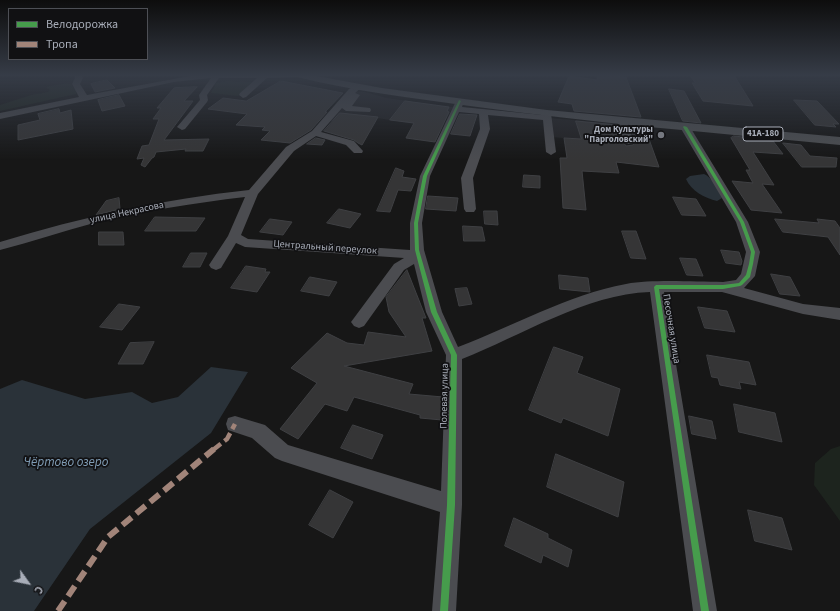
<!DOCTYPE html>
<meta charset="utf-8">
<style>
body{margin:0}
#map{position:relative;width:840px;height:611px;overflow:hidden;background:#171717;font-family:"Source Sans 3",sans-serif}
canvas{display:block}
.legend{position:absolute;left:8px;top:8px;width:140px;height:52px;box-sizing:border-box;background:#111113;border:1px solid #4d4f55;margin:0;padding:5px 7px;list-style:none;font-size:12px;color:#a8adb8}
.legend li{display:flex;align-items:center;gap:8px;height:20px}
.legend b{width:20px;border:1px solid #4d4f55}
.north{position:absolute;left:8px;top:563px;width:40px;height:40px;-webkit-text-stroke:3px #111113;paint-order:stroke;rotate:123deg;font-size:11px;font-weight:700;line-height:16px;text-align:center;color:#a8adb8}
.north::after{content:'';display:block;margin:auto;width:14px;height:18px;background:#a8adb8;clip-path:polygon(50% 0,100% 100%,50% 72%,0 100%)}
</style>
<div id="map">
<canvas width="840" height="611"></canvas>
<ul class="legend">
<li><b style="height:5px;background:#469c4c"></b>Велодорожка</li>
<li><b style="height:5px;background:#a18479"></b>Тропа</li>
</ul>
<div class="north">С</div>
</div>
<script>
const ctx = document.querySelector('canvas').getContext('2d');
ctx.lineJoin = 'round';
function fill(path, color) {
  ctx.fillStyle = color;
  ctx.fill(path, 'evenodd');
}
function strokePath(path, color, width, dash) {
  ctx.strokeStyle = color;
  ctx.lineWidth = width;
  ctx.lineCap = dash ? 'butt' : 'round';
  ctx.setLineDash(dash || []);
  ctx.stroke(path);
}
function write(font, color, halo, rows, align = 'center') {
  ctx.font = font + ' "Source Sans 3",sans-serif';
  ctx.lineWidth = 3.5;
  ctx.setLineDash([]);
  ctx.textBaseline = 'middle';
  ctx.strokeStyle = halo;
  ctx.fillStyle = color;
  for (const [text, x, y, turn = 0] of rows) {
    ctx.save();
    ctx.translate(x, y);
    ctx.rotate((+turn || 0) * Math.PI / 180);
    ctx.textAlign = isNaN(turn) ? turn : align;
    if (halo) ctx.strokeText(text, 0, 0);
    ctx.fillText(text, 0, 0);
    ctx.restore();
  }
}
fill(new Path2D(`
 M354,91L365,92L387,98L453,107L441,128L377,118L365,124L330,121Z
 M550,118L620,124L624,141L628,148L574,139L551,137Z`), '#212123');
fill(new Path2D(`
 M226,81L252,82L238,96L211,93L216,83Z
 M67,83L71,84L76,90V94L0,111V105L31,95L48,92L50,90L46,87Z
 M840,446V521L814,485L815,463L831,449Z`), '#1d241e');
fill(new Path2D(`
 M704,174C712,177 719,190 722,198L717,201C705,198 691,191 686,179L690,176Z
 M211,367L248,372L211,433L90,529L34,611H0V389L22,380L85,399L132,392L152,403L178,397Z`), '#2a3239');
const building = new Path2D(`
 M597,75L626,77L641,117L574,111L572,104L558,102L569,76L597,80Z
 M690,75H734L753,106L703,101L692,83H695Z
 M107,80L115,88L95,92L91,84Z
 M281,81L343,93L325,112H327L311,130L290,143L261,140L270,131L262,130L265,127L236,125L247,114L208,109L223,98L246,101Z
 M197,87L184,101H193L164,140L209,139L203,151H185L186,149L156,152L154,157L152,158L145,167L141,165L144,158L137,159L142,146L149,145L159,119H153L161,108H157L174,88Z
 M669,89L684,91L701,123L683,121Z
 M119,95L125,106L102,111L98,100Z
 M794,100L817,101L839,124H833L836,127L815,125Z
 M405,101L449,107L447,111L449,112L435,142L406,138L414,123L390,120Z
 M59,109L60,113L71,110L73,129L18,140V125L40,120L38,114Z
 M340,113L378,117L362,145L358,143L354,140L324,131Z
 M460,114L477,115L470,136L451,134Z
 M576,121L617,125L623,142L626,146L633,145L635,142L630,126L645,128L659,167L616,162L619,173L582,171L586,210L563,208L560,158H567L564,138L581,139Z
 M734,136L743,137L744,139L773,141L783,154L753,152L774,185L762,184L782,213L751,210L732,181L753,183L746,170H750L731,138Z
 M316,138L325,140L322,145L307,144Z
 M783,143L801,145L810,156L837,158L836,167H802Z
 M396,168L404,171L402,177L416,179L411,191L398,190L390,212L377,211Z
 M524,175L540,176V188L523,187Z
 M428,196L458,198L456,211L426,209Z
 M673,197L696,199L706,216L682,215Z
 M119,198L120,209L96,215L106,201Z
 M339,209L361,214L350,228L327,223Z
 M484,211H497L498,225L485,224Z
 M155,217L205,218L196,231H145Z
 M270,219L292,222L283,235L260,232Z
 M775,219L819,223L817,219L835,221L840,228V255L828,237L783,232Z
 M463,226L482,227L485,241H464Z
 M622,231H636L646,259L631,258Z
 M99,232H123L124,245H99Z
 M721,250L739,252L742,261L741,265L726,263Z
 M191,253H207L200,267H183Z
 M680,258L696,259L703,276L687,275Z
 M246,266L266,269L265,272H270L257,292L231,288Z
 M407,270L426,318H422L432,351L344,366L413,384L409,394L443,397L442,420L420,418V415L354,397L347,411L325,404L298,439L280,429L317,383L291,368L327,333L347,343L364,345L368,332L406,337L389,312L386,297Z
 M771,274L790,277L800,296L780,294Z
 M559,275L588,278L590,292L560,289Z
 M310,277L337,282L329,296L301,291Z
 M467,288L472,304L459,306L455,289Z
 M119,304L140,307L122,330L100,327Z
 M698,307L727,311L735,332L705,328Z
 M154,342L143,364H118L130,343Z
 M554,347L583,357L577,373L620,389L608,436L563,418L561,423L529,410Z
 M707,355L749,362L756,385L739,382L741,389L720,385L718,378L712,377Z
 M734,404L775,413L782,442L739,432Z
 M689,416L712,421L716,439L692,434Z
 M353,425L383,435L372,459L341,448Z
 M556,454L624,482L618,517L547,487Z
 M330,490L353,502L333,538L309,525Z
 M748,510L782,518L792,550L755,541Z
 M514,518L548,534V538L572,550L568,567L543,555L541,563L505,546Z`);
fill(building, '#353536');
strokePath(building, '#3f4043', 1);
fill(new Path2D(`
 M74,75H82L83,78L80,84L87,95L195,75H306L302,77L267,78L246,97L243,98L239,95L240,93L257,78H219L207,95L208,100L207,102L185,129L182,130L177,127L200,100L199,95L211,78L174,82L0,119V113L79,97L72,84L75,78Z
 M355,85H361L362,87L355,93L360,95L352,106L370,108L371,110L370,112L346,111L342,108L321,132L354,141L363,151L362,153H354L346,145L316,136L294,151L258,194L241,235L248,239L410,250V223L420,176L457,99H463L464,101L462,107L543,115L544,111L547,110L551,113L556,152L551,155L546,152L543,120L488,115L490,129L473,178L476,209L474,212H466L464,209L461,178L480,129L479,114L459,112L430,176L422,223L424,250L442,312L458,347C514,326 567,295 626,284C654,279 694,282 723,282L736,280L741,274L746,252L736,222L680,127L685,124L690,127L748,222L760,252L755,276L744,288L803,304L840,308V320L803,314L722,292H664L717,611H693L650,292C586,294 521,336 462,359V505L456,611H432L440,512L282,461L275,458L252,438L228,430L226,424L228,418L235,416L265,425L288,445L441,491L446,355L426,312L414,264L404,270L364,326L359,328L354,326L351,322L354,318L394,264L404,258L245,247L236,243L221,268L216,270L211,268L209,265L228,236L245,197C194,203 144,211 94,223C63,231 32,242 0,250V242C82,217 164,199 249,190L286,147L312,131L349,89Z
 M622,118L627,121L634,142L632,144H626L624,142L617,121Z`), '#4b4c50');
fill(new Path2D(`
 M295,75H311L382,88L547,110L840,137V145C716,133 593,123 470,106C412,98 353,91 297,77Z`), '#4d4f52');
strokePath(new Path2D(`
 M213,450L227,439L235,424`), '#a18479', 4.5, [10, 4.5]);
strokePath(new Path2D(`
 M58,611L108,537L214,449`), '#a18479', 6, [12, 6]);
fill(new Path2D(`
 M459,100L461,101L427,176L418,223L419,250L437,312L457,355L455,505L448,611H440L447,505L451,355L431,312L415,250L414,223L423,176Z
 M684,126L687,127L744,222L755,252L753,264L750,277L742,285L740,286L723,289H659L709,611H701L654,287L656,285H723L739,283L746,275L749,264L751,252L740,222L683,127Z`), '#469c4c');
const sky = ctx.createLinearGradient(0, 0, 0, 160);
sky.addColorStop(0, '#0d0d0d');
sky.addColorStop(0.47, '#363c47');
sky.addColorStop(1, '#363c4700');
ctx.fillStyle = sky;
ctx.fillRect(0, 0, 840, 160);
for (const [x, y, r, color] of [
 [661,135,4,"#757880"]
]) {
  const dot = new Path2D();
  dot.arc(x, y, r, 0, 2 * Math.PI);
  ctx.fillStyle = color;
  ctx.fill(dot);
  strokePath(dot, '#111113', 1.5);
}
write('bold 9px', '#a8adb8', '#111113', [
 ["Дом Культуры",653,130],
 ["\"Парголовский\"",653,140]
], 'right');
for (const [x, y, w] of [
 [763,134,40]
]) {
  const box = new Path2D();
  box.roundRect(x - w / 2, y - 7, w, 14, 3);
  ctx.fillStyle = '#111113';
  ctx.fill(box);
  strokePath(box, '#a8adb8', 1);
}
write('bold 9px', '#a8adb8', null, [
 ["41А-180",763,134]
]);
write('10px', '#a8adb8', '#111113', [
 ["улица Некрасова",127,213,-12],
 ["Центральный переулок",325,248,4],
 ["Песочная улица",671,329,81],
 ["Полевая улица",445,396,-89]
]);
write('italic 13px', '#7f9bb3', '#111113', [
 ["Чёртово озеро",66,463]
]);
</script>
